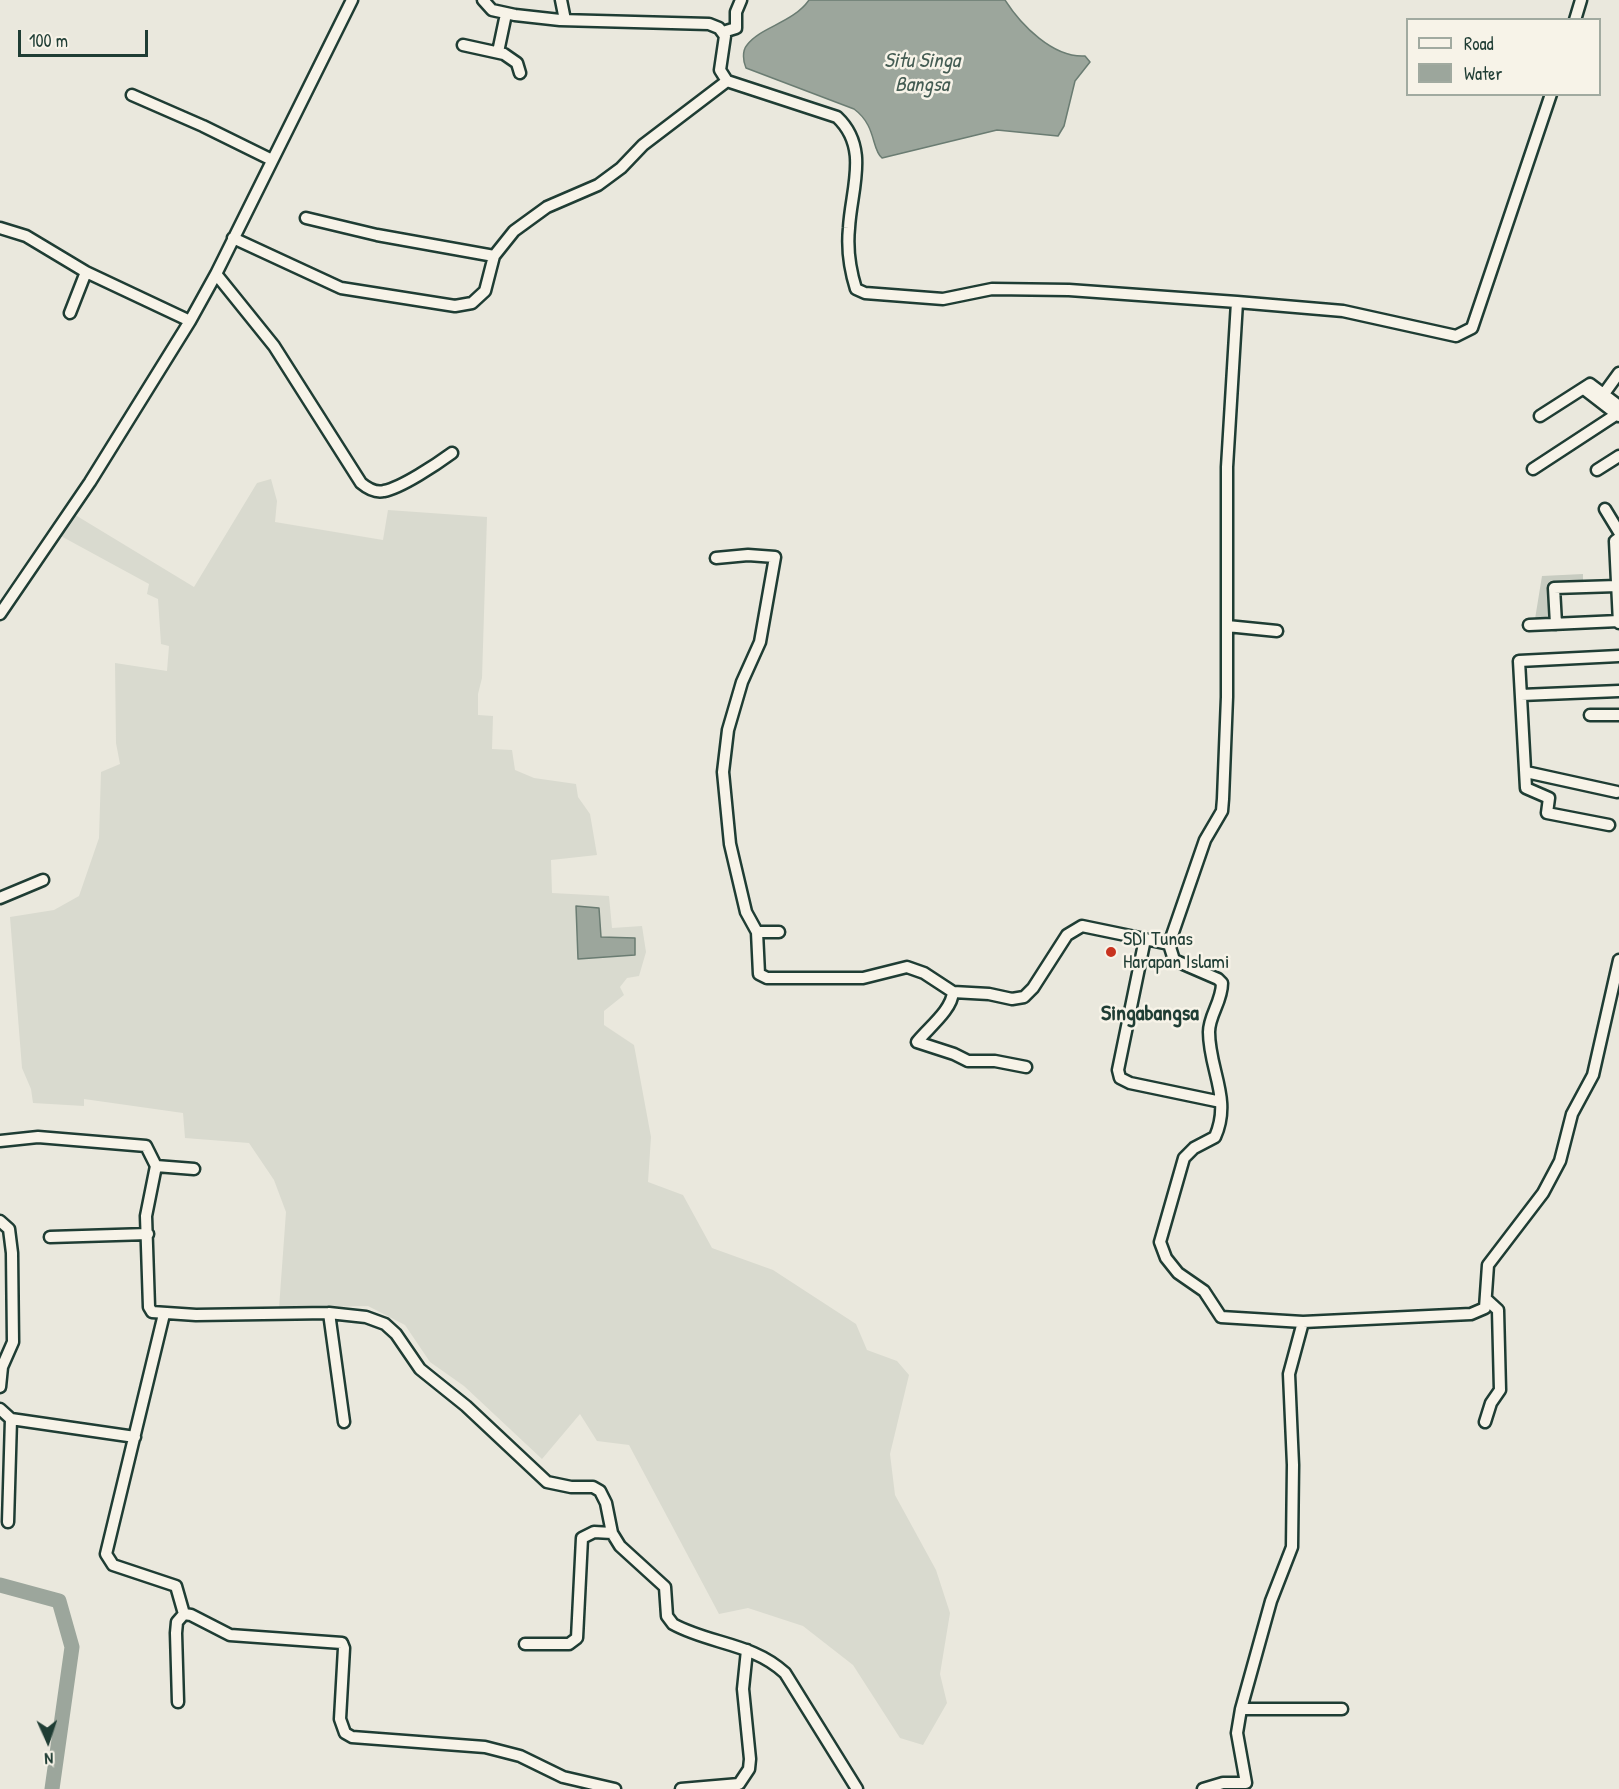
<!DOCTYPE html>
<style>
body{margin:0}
#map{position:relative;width:1619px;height:1789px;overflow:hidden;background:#eae8dd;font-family:"Patrick Hand",sans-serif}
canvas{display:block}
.legend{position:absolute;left:1406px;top:18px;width:195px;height:78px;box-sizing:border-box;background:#f7f3e8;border:2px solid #a1aaa0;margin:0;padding:8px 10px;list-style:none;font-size:18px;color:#1f3d34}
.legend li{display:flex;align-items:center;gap:12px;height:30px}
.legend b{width:30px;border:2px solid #a1aaa0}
.north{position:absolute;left:18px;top:1711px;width:60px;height:60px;-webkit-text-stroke:4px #f7f3e8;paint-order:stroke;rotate:177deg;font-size:16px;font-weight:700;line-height:24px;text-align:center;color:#1f3d34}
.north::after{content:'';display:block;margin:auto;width:21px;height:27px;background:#1f3d34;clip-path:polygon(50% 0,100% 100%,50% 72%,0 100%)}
.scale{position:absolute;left:18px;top:30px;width:130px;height:27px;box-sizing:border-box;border:3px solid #1f3d34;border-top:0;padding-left:8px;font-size:18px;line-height:21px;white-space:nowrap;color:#1f3d34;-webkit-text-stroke:4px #f7f3e8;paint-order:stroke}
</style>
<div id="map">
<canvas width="1619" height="1789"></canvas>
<ul class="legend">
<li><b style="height:8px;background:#f7f3e8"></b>Road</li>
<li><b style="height:16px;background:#9ca69c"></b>Water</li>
</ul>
<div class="north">N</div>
<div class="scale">100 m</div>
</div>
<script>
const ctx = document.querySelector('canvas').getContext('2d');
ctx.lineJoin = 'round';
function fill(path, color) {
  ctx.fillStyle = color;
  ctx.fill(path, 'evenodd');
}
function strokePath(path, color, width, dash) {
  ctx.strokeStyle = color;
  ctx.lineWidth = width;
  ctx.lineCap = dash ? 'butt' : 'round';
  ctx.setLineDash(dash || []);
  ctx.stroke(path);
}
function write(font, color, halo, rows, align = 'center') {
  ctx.font = font + ' "Patrick Hand",sans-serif';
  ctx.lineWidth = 5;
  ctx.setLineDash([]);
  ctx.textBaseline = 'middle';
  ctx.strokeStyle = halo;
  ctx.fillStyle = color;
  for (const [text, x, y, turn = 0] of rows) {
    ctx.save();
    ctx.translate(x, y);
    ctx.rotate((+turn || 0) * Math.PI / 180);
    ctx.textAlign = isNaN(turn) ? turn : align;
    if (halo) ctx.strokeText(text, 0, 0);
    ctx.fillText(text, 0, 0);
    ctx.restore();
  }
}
fill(new Path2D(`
 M271,479L277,501L275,522L383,540L388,510L487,517L482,678L478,694V715L493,716L492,749L512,750L515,770L534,778L576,784L578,797L590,814L597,855L551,860L552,893L609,896L612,928L642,926L646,952L639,976L627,978L620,987L624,995L604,1011V1025L634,1045L651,1137L648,1182L683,1195L712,1248L773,1270L856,1324L867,1350L897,1361L909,1375L890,1454L895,1495L936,1570L950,1613L940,1674L947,1703L923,1745L900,1738L853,1665L803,1626L748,1608L719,1614L629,1445L597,1441L580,1414L542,1459L464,1386L430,1362L405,1325L368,1306L279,1308L286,1212L274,1180L249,1143L185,1138L183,1113L84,1099V1106L33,1103L31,1089L22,1068L10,917L54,910L79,896L99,838L101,772L120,764L116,743L115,663L167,671L169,646L161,644L158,599L147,594L149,584L59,535L72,513L194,587L257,483Z`), '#d9dacf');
fill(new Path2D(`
 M1583,574V583L1550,584L1552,619H1535L1542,576Z`), '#c8ccc1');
const water = new Path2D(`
 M809,0H1005C1021,25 1053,58 1085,56L1090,62L1075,81L1064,126L1058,136L997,130L882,158C871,149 877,126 854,109L746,68C743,61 742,51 747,45C760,27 793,23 809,0Z
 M576,906L599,908L601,937L635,938V955L578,959Z`);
fill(water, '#9ca69c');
strokePath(water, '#6a7c72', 1.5);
strokePath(new Path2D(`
 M0,1585L59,1601L72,1647L52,1789`), '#9ca69c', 15);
const minor = new Path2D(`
 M483,0L492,10L515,15L560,20L709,24L719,28L725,36L720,70L727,81L837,117C870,148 851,189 849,228C847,248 850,270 856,289L865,293L943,299L992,289L1069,290L1237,302
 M561,0L565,20
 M1575,20L1581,0
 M723,32L736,28V12L741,0
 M463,45L504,54L517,63L520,73
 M498,52L506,14
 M132,95L203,126L272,160
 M306,218L377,235L494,256
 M0,228L26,236L86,272L190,321
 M233,238L341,288L455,306L472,303L485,291L494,256L514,231L547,207L598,185L621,168L643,145L727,81
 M216,274L274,346L361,483C367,488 376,493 384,491C401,488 437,464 452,453
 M70,313L86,272
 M1584,389L1619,416
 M1603,395L1619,373
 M1540,416L1590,384L1619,406
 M1533,469L1617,414
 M1597,470L1619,456
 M1605,509L1619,532
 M1619,538L1615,541L1619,623
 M716,558L748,555L775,557L760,642L742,682L728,730L723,772L730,844L746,912L757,932L759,974L767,978H863L907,967L924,973L953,992L989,994L1012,999L1024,997L1033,988L1067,935L1082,926L1169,944
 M0,614L90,482L190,321L216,274L352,0
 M1556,624L1554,588L1617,586
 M1529,625L1619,621
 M1227,626L1277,631
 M1521,695L1619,691
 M1590,715H1619
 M1526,772L1617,792
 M1609,825L1547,813L1549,798L1526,788L1519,661L1619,656
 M0,898L43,880
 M757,932H779
 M1145,939L1118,1070L1120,1078L1130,1083L1221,1102
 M953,992C952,1010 928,1028 917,1042L954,1054L968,1061H995L1026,1067
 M0,1141L38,1137L146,1146L156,1166L146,1216L149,1307L152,1312L196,1315L329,1313L366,1317L385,1324L396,1334L420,1369L466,1406L547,1482L571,1487H593L600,1491L606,1503L612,1533L620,1546L665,1587L667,1616L673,1624C709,1644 753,1643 785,1673L857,1789
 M156,1166L194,1169
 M0,1221L9,1229L12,1253L13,1342L2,1367L0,1387
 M50,1237L148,1234
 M329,1313L344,1422
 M164,1314L106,1554L113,1565L176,1586L184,1614
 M1303,1322L1221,1317L1204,1291L1178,1273L1166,1258L1160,1242L1184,1158L1194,1148L1215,1137C1232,1099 1209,1070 1209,1032C1209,1015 1222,1002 1222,983L1218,979L1174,960L1169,944L1205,840L1222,811L1223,799L1227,697V467L1237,302L1343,311L1456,336L1472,328L1551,94
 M0,1409L11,1419L135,1437
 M1485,1422L1491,1403L1500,1390L1498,1310L1486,1299
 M8,1522L11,1419
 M525,1644H569L577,1638L582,1538L594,1532L612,1533
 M178,1702L176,1633L177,1622L184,1614L191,1615L230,1635L342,1643L344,1648L340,1719L345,1733L352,1737L485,1747L520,1756L563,1777L615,1789
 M1241,1709H1342
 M681,1789L739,1784L749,1769L750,1759L743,1689L747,1650
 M1203,1789L1223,1783H1246L1237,1733L1241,1709L1271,1601L1292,1547L1293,1465L1289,1374L1303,1322L1471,1314L1485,1308L1488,1265L1543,1193L1560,1161L1572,1114L1593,1075L1619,960`);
strokePath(minor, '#1f3d34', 15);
strokePath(minor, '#f7f3e8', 10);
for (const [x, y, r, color] of [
 [1111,952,6,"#c8321e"]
]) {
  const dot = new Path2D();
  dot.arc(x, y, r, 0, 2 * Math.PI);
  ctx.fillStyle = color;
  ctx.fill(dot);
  strokePath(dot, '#f7f3e8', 2);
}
write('20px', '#1f3d34', '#f7f3e8', [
 ["SDI Tunas",1123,940],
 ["Harapan Islami",1123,963]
], 'left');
write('italic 21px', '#445c53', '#f7f3e8', [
 ["Situ Singa",922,61],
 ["Bangsa",922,85]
]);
write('bold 22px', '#1f3d34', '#f7f3e8', [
 ["Singabangsa",1150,1014]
]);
</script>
